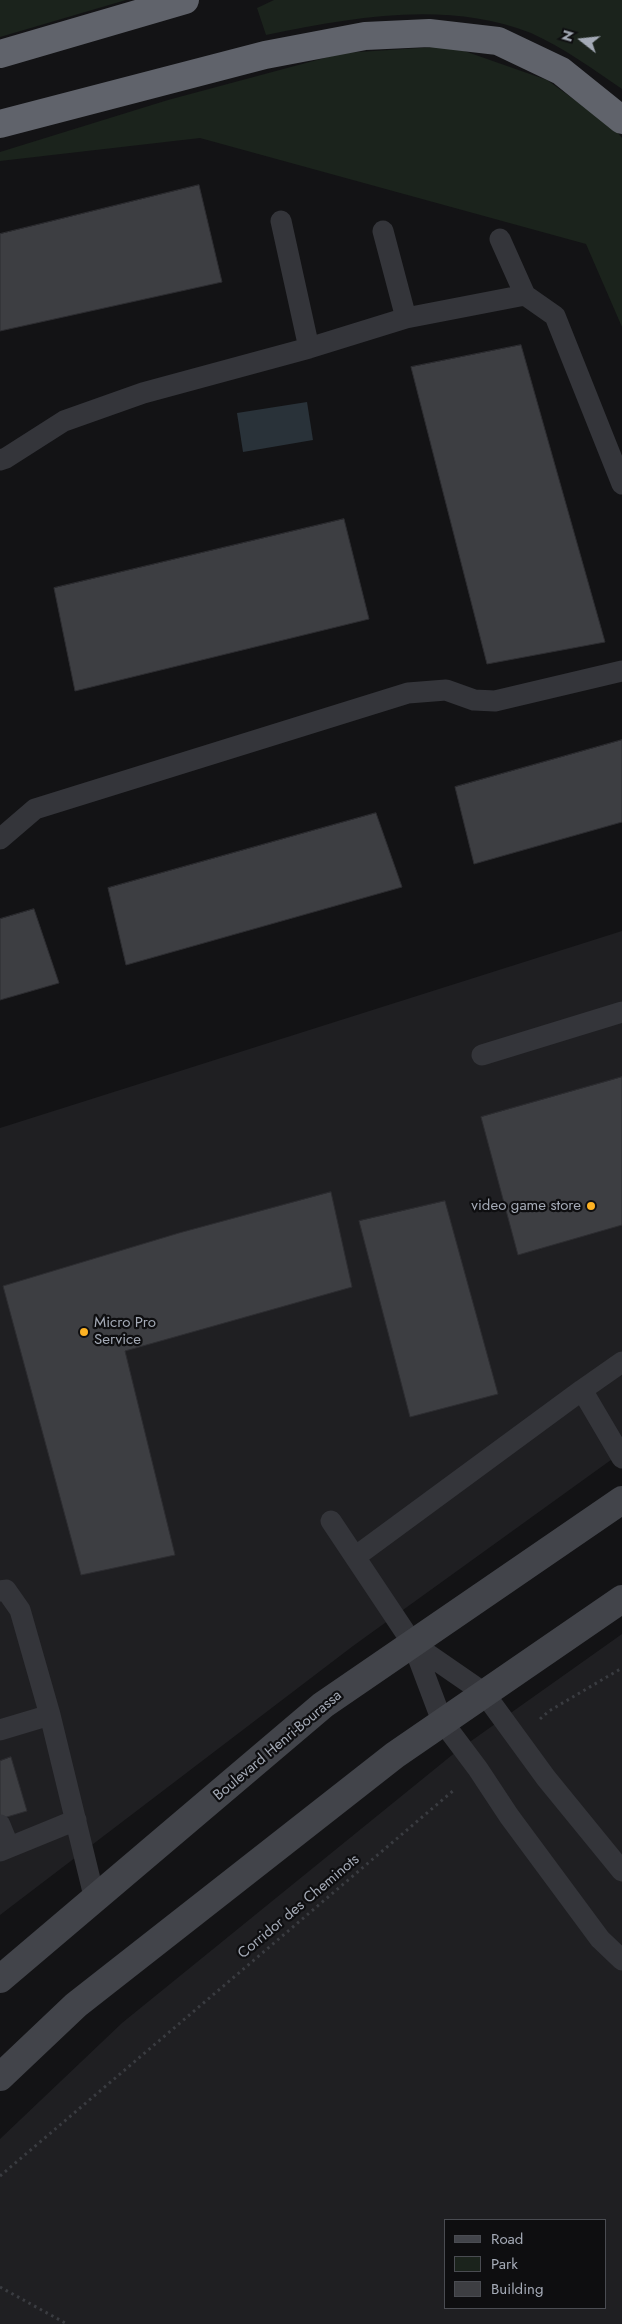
<!DOCTYPE html>
<style>
body{margin:0}
#map{position:relative;width:622px;height:2324px;overflow:hidden;background:#131315;font-family:Jost,sans-serif}
canvas{display:block}
.legend{position:absolute;left:444px;top:2219px;width:162px;height:90px;box-sizing:border-box;background:#0e0e10;border:1px solid #4a4c52;margin:0;padding:6px 9px;list-style:none;font-size:15px;color:#a4aab6}
.legend li{display:flex;align-items:center;gap:10px;height:25px}
.legend b{width:25px;border:1px solid #4a4c52}
.north{position:absolute;left:557px;top:15px;width:50px;height:50px;-webkit-text-stroke:4px #0e0e10;paint-order:stroke;rotate:286deg;font-size:14px;font-weight:700;line-height:20px;text-align:center;color:#a4aab6}
.north::after{content:'';display:block;margin:auto;width:18px;height:22px;background:#a4aab6;clip-path:polygon(50% 0,100% 100%,50% 72%,0 100%)}
</style>
<div id="map">
<canvas width="622" height="2324"></canvas>
<ul class="legend">
<li><b style="height:6px;background:#42444a"></b>Road</li>
<li><b style="height:14px;background:#1b231c"></b>Park</li>
<li><b style="height:14px;background:#3d3e42"></b>Building</li>
</ul>
<div class="north">N</div>
</div>
<script>
const ctx = document.querySelector('canvas').getContext('2d');
ctx.lineJoin = 'round';
function fill(path, color) {
  ctx.fillStyle = color;
  ctx.fill(path, 'evenodd');
}
function strokePath(path, color, width, dash) {
  ctx.strokeStyle = color;
  ctx.lineWidth = width;
  ctx.lineCap = dash ? 'butt' : 'round';
  ctx.setLineDash(dash || []);
  ctx.stroke(path);
}
function write(font, color, halo, rows, align = 'center') {
  ctx.font = font + ' Jost,sans-serif';
  ctx.lineWidth = 4.5;
  ctx.setLineDash([]);
  ctx.textBaseline = 'middle';
  ctx.strokeStyle = halo;
  ctx.fillStyle = color;
  for (const [text, x, y, turn = 0] of rows) {
    ctx.save();
    ctx.translate(x, y);
    ctx.rotate((+turn || 0) * Math.PI / 180);
    ctx.textAlign = isNaN(turn) ? turn : align;
    if (halo) ctx.strokeText(text, 0, 0);
    ctx.fillText(text, 0, 0);
    ctx.restore();
  }
}
fill(new Path2D(`
 M622,931V1452L353,1646L0,1915V1128Z
 M622,1634V2324H0V2139L122,2023L457,1751ZM446,2220H606V2308H446Z`), '#1f1f22');
fill(new Path2D(`
 M0,0H126L0,37Z
 M274,0H622V89C593,69 564,48 531,33C446,0 354,17 266,35L257,8Z
 M450,46L547,80L614,128L622,138V327L586,244L200,138L0,161V152L168,100L343,53Z`), '#1b231c');
fill(new Path2D(`
 M307,402L313,440L243,452L237,413Z`), '#293239');
const building = new Path2D(`
 M199,185L222,282L0,331V234Z
 M521,345L605,642L487,664L411,367Z
 M344,519L369,619L75,691L54,588Z
 M622,740V822L474,864L455,787Z
 M376,813L402,887L126,965L108,888Z
 M34,909L59,983L0,1000V919Z
 M622,1077V1225L518,1255L481,1117Z
 M331,1192L352,1287L125,1351L175,1555L81,1575L3,1286L179,1233Z
 M445,1201L498,1394L410,1417L359,1221Z
 M11,1757L27,1811L0,1819V1761Z`);
fill(building, '#3d3e42');
strokePath(building, '#2d2d31', 1);
strokePath(new Path2D(`
 M540,1719L549,1711L622,1668
 M0,2176L454,1790
 M0,2287L67,2324`), '#3a3c41', 3, [2.5, 4]);
strokePath(new Path2D(`
 M281,221L309,348
 M383,231L406,318
 M500,239L525,295
 M0,460L6,458L64,421L143,393L309,348L406,318L525,295L555,316L622,484
 M0,839L35,809L408,693L446,690L474,700L495,701L622,671
 M482,1055L622,1012
 M622,1362L582,1390L622,1458
 M331,1521L413,1644L442,1721L478,1769L509,1816L600,1939L622,1960
 M355,1557L582,1390
 M0,1591L6,1590L20,1610L50,1715
 M413,1644L484,1693L546,1778L622,1871
 M0,1730L50,1715L95,1900
 M0,1825L9,1847
 M0,1851L76,1820`), '#34353a', 21);
strokePath(new Path2D(`
 M0,1979L323,1705L622,1500
 M0,2077L76,2005L395,1755L622,1599`), '#42444a', 28);
strokePath(new Path2D(`
 M0,54L185,0
 M0,124L265,55L365,36L429,33L498,41L561,71L622,120`), '#60636b', 28);
for (const [x, y, r, color] of [
 [591,1206,5,"#fdb223"],
 [84,1332,5,"#fdb223"]
]) {
  const dot = new Path2D();
  dot.arc(x, y, r, 0, 2 * Math.PI);
  ctx.fillStyle = color;
  ctx.fill(dot);
  strokePath(dot, '#0e0e10', 2);
}
write('15px', '#a4aab6', '#0e0e10', [
 ["video game store",581,1206],
 ["Micro Pro",94,1323,"left"],
 ["Service",94,1340,"left"]
], 'right');
write('15px', '#a4aab6', '#0e0e10', [
 ["Boulevard Henri-Bourassa",278,1746,-40],
 ["Corridor des Cheminots",299,1907,-40]
]);
</script>
